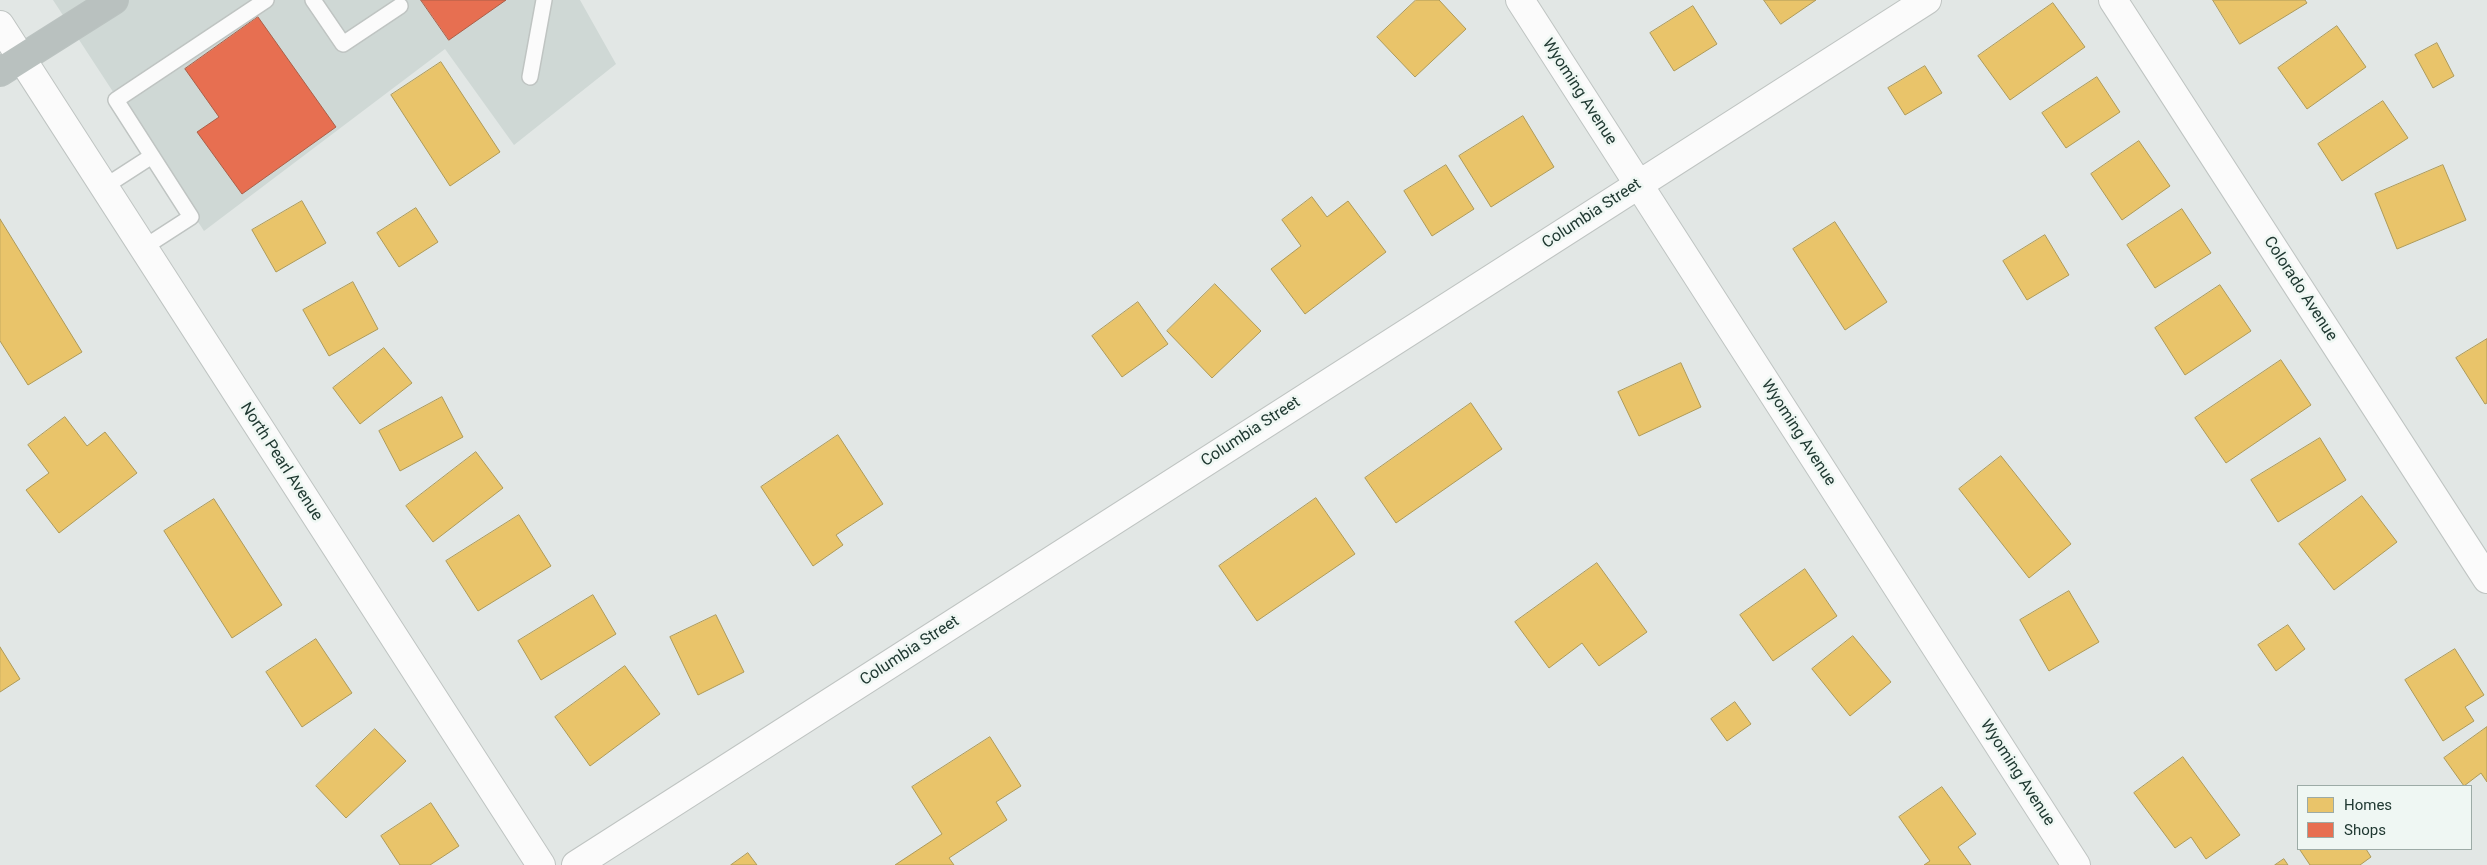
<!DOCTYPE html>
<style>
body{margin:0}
#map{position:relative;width:2487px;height:865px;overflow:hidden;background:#e2e7e5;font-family:Roboto,sans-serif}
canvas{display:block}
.legend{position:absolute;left:2297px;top:785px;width:175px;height:65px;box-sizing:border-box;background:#eff7f3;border:1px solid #9caba6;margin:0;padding:6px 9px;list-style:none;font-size:15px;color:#203932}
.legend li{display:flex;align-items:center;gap:10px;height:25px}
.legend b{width:25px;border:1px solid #9caba6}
</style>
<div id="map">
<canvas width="2487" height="865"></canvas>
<ul class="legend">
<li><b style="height:14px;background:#e9c46a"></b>Homes</li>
<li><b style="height:14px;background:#e76f51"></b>Shops</li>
</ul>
</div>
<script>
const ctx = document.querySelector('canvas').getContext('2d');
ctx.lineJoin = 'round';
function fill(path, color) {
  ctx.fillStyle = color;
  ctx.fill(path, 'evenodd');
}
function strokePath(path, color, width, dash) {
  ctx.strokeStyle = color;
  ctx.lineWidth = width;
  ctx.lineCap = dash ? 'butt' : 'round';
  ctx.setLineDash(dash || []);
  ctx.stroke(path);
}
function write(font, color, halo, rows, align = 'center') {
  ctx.font = font + ' Roboto,sans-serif';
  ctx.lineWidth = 5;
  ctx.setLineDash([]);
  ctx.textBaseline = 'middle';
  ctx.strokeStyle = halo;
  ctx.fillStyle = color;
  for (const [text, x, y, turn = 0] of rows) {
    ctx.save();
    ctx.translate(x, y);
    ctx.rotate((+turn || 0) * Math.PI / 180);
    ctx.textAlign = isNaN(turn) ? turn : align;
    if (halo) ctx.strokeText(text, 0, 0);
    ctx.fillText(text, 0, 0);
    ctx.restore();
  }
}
fill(new Path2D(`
 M53,0H580L616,64L514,145L445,49L204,231Z`), '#cfd8d5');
const homes = new Path2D(`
 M1416,0H1439L1466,29L1415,77L1377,37Z
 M1764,0H1816L1781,24Z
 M2213,0H2305L2307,3L2240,44Z
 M2053,3L2085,47L2010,100L1978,56Z
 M1693,6L1717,44L1674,71L1650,33Z
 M2337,26L2366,67L2307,109L2278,68Z
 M2437,43L2454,76L2433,88L2415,55Z
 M441,62L500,152L450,186L391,95Z
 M1925,66L1942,93L1905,115L1888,88Z
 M2097,77L2120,112L2066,148L2042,113Z
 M2383,101L2408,138L2342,181L2318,144Z
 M1523,116L1554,167L1491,207L1459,156Z
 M2139,141L2170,186L2122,220L2091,174Z
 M1446,165L1474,209L1432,236L1404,191Z
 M2443,165L2466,220L2397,249L2375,194Z
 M1312,197L1327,217L1348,201L1386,252L1305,314L1271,269L1301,246L1282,220Z
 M302,201L326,243L276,272L252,230Z
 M416,208L438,242L399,267L377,233Z
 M2182,209L2211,253L2155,288L2127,245Z
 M0,219L82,352L28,385L0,341Z
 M1835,222L1887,302L1845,330L1793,249Z
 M2045,235L2069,275L2027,300L2003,261Z
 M353,282L378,329L329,356L303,310Z
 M1215,284L1261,331L1212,378L1167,331Z
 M2220,285L2251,331L2185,375L2155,328Z
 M1138,302L1168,344L1122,377L1092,336Z
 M2487,339V403L2485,404L2456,358Z
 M384,348L412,383L360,424L333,388Z
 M2281,360L2311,405L2226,463L2195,418Z
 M1681,363L1701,407L1639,436L1618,392Z
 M442,397L463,437L400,471L379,431Z
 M1471,403L1502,449L1396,523L1365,478Z
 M65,417L87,446L105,432L137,473L59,533L26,490L49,473L28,445Z
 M838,435L883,504L836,535L843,545L813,566L761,487Z
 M2320,438L2346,480L2278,522L2251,480Z
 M476,452L503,488L433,542L406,506Z
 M2001,456L2071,544L2029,578L1959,489Z
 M2362,496L2397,542L2334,590L2299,544Z
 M1316,498L1355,554L1257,621L1219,566Z
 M214,499L282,605L232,638L164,531Z
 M519,515L551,566L478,611L446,561Z
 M1597,563L1647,632L1599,666L1582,643L1549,668L1515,622Z
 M1805,569L1837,616L1773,661L1740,615Z
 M2069,591L2099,642L2049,671L2020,620Z
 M593,595L616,634L541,680L518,641Z
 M716,615L744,672L698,695L670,637Z
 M2288,625L2305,649L2276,671L2258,645Z
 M1853,636L1891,682L1850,716L1812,669Z
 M316,639L352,693L302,727L266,672Z
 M0,647L20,679L0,692Z
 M2455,649L2484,695L2465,707L2474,721L2443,741L2405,680Z
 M625,666L660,714L590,766L555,717Z
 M1735,702L1751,724L1727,741L1711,719Z
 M2487,727V782L2481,773L2464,786L2444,758Z
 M375,729L406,761L346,818L316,786Z
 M990,737L1021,786L996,802L1007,820L949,858L954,865H895L942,834L912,787Z
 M2183,757L2240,835L2206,859L2191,837L2175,848L2134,793Z
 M1942,787L1976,834L1958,847L1971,865H1924L1930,861L1899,817Z
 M431,803L459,846L430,865H400L381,836Z
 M2301,849H2366L2371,857L2360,865H2310L2300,850Z
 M748,853L757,865H731Z
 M2284,859L2288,865H2275Z`);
fill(homes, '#e9c46a');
strokePath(homes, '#ad9a59', 1);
const shops = new Path2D(`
 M421,0H506L449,40Z
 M258,17L336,127L242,194L197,132L219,117L185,69Z`);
fill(shops, '#e76f51');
strokePath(shops, '#ab5f48', 1);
const lane = new Path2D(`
 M313,0L343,44L400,6
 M530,77L544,0
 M104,187L152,156
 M143,248L191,217L116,100L266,0`);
const street = new Path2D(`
 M1520,0L2076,865
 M2113,0L2487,579
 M0,25L541,865
 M576,865L1927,0`);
const highway = new Path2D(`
 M0,72L114,0`);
strokePath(lane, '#bfc4c2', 18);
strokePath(street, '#bfc4c2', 30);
strokePath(highway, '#bbc3c1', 30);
strokePath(lane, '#fbfbfb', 15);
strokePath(street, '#fbfbfb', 28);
strokePath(highway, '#b9c1bf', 28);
write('16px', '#203932', '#eff7f3', [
 ["Wyoming Avenue",1579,92,57],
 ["Columbia Street",1592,214,-33],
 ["Colorado Avenue",2300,289,57],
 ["Columbia Street",1251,432,-33],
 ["Wyoming Avenue",1798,433,57],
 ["North Pearl Avenue",281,462,57],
 ["Columbia Street",910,651,-33],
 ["Wyoming Avenue",2017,773,57]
]);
</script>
